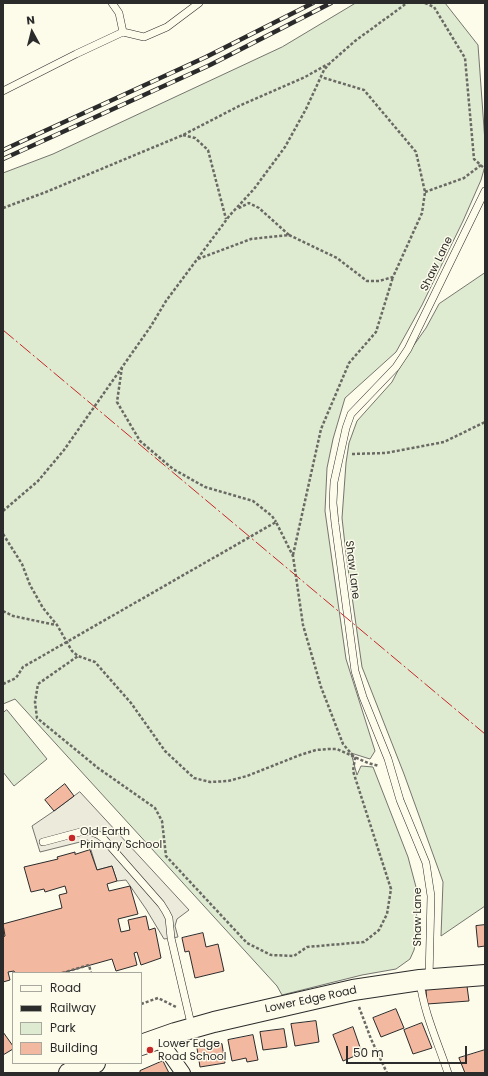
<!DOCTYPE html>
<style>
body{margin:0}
#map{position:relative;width:488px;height:1076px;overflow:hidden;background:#fdfbea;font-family:Poppins,sans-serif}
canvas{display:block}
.frame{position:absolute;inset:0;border:4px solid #2b2b2b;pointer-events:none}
.legend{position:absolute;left:12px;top:972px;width:130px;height:92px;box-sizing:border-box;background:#fdfbea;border:1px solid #a9a89e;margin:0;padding:5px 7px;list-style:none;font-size:12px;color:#2b2b2b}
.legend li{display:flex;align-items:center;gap:8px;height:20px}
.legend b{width:20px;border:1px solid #a9a89e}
.north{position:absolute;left:12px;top:12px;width:40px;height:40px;-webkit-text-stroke:3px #fdfbea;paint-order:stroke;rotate:353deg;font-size:11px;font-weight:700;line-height:16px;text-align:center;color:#2b2b2b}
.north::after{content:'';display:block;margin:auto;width:14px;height:18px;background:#2b2b2b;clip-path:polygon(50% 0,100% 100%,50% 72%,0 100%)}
.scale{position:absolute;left:346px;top:1046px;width:121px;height:18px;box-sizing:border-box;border:2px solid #2b2b2b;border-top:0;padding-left:5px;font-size:12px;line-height:14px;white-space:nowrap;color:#2b2b2b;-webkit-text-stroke:3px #fdfbea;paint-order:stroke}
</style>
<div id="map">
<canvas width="488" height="1076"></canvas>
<div class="frame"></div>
<ul class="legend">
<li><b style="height:5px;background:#fdfbea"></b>Road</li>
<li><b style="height:5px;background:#2b2b2b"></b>Railway</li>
<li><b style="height:11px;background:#deebd1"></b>Park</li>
<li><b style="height:11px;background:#f2b8a0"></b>Building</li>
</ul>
<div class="north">N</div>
<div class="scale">50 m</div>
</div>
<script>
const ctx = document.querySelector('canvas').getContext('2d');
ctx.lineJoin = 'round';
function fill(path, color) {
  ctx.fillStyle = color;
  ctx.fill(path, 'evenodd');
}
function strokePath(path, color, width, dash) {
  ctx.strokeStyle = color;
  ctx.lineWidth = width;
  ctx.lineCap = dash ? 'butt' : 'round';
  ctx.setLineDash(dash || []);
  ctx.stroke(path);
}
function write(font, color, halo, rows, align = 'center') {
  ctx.font = font + ' Poppins,sans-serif';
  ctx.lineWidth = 3;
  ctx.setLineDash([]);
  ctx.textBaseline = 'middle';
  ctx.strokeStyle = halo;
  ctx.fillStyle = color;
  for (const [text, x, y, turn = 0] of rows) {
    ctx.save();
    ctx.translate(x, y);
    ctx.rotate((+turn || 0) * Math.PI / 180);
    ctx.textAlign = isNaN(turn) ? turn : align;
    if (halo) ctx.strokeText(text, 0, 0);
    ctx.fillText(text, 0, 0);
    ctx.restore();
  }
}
const green = new Path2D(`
 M356,3H445L478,45L485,142V166L481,180L463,221L422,305L396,352L345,398L333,439L327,468L325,511L346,659L375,751L370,759L351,753L357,775L361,766L373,767L408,857L416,887L417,935L414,950L410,959L396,969L362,975L282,995L277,986L15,699L3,704V173L53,154L282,47Z
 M485,273V906L441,936L443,882L404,774L362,667L346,554L342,518L346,463L349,443L357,421L392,382L404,359L426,328L439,304Z
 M7,710L47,759L14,786L3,772V713Z`);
fill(green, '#deebd1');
strokePath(green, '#74746e', 1);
const parking = new Path2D(`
 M80,792L189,910L177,919L175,926L178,937L164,939L146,909L126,880L117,881L112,866L97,870L88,840L40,852L32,826L54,811Z`);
fill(parking, '#eceadb');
strokePath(parking, '#74746e', 1);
const building = new Path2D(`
 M65,784L74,796L54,811L45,800Z
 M90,850L97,870L112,866L117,881L107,884L109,891L130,886L138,914L118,919L121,932L130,930L128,920L146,916L149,930L155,928L161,958L141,965L137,952L134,953L137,965L116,971L112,959L62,973H15L14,971L8,972L10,980L3,982V937L5,936L3,924L62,908L59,895L67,893L65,886L45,892L44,889L31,892L24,867L58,859L57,857L75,852V854Z
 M485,925V946L478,947L476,926Z
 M203,933L206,947L218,944L224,971L195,978L189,951L185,952L182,938Z
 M467,986L469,1001L427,1004L426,989Z
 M396,1009L404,1028L381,1037L373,1018Z
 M316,1021L319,1042L295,1046L291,1024Z
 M422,1023L432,1048L413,1054L404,1030Z
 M353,1027L362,1053L343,1061L333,1035Z
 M284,1029L287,1047L263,1050L260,1032Z
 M3,1032L13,1046V1049L3,1055Z
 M253,1035L258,1060L247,1062L246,1058L232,1061L228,1040Z
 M222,1044L225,1063L200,1067L197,1048Z
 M485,1050V1073H465L459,1058Z
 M163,1061L169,1073H140V1071Z`);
fill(building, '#f2b8a0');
strokePath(building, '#2b2b2b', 1);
const lane = new Path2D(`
 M112,3L119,13L123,32
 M3,91L76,54L123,32L144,37L167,27L199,3
 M43,842L84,831C92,831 97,833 103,838L161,904L166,912L169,918L171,938L192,1028
 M429,979L431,896L426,863L400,800L388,759L363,697L355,671L335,523L333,503L334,482L346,428L351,414L396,367L408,349L485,191
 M420,982C424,1013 438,1043 448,1073`);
const street = new Path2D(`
 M159,1039L183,1073`);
const secondary = new Path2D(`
 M141,1045L175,1033L214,1022L353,990L420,980L485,975
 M69,1073L95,1063`);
strokePath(lane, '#2b2b2b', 8);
strokePath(street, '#2b2b2b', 16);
strokePath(secondary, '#2b2b2b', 22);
strokePath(new Path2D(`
 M425,3L434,7L465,58L474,159L485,169
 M183,135L195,138L208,150L226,219
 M425,192L464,178L481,165
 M3,208L46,192L183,135L239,106L305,77L328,64
 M289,235L337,258L367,281H379L393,277L422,213L425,192L416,152L364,90L321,77
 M198,259L251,239L289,235L259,208L249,203L237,209
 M122,367L117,402L140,441L173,469L205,487L253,501L272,516L276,522
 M352,454L386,453L444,442L485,422
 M3,511L38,481L64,450L151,326L166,301L230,215L254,189L285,147L306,109L324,70L330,63L355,41L407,3
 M3,534L22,564L30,585L43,608L57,625L72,651L78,656L95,662L131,703L165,751L194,778L210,782L228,781L247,776L300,755L316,750L329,749H337L368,763L379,766
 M293,555L321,429L349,363L376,332L393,277
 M3,611L13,616L56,625
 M3,684L16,678L23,667L276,522L293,556L303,625L321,687L343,744L355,758L353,771L391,889L387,914L379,930L364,942L307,947L294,956L271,955L247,943L166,856L162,821L155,808L98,768L37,718L35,702L38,684L78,656
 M62,973L89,965L91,973
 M141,1004L158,998L176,1007
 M359,1007L371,1039L387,1073`), '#6a6964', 2.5, [3, 2]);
strokePath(lane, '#fdfbea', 7);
strokePath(street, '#fdfbea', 14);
strokePath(secondary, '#fdfbea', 20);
const rail = new Path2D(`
 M3,150L206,57L313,3
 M3,159L210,65L331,3`);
strokePath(rail, '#2b2b2b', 4.5);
strokePath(rail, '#fdfbea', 3, [9]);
strokePath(new Path2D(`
 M3,330L485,734`), '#c62828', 1, [14, 3, 2, 3]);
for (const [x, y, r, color] of [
 [72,838,4,"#c62828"],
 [150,1050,4,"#c62828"]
]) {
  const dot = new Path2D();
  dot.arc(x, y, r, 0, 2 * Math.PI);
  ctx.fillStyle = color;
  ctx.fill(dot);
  strokePath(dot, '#fdfbea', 1.5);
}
write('11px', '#2b2b2b', '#fdfbea', [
 ["Shaw Lane",437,264,-64],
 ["Shaw Lane",352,570,83],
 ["Shaw Lane",418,917,-90],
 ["Lower Edge Road",311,1000,-12]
]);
write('11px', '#2b2b2b', '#fdfbea', [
 ["Old Earth",80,832],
 ["Primary School",80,845],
 ["Lower Edge",158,1044],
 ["Road School",158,1057]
], 'left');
</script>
